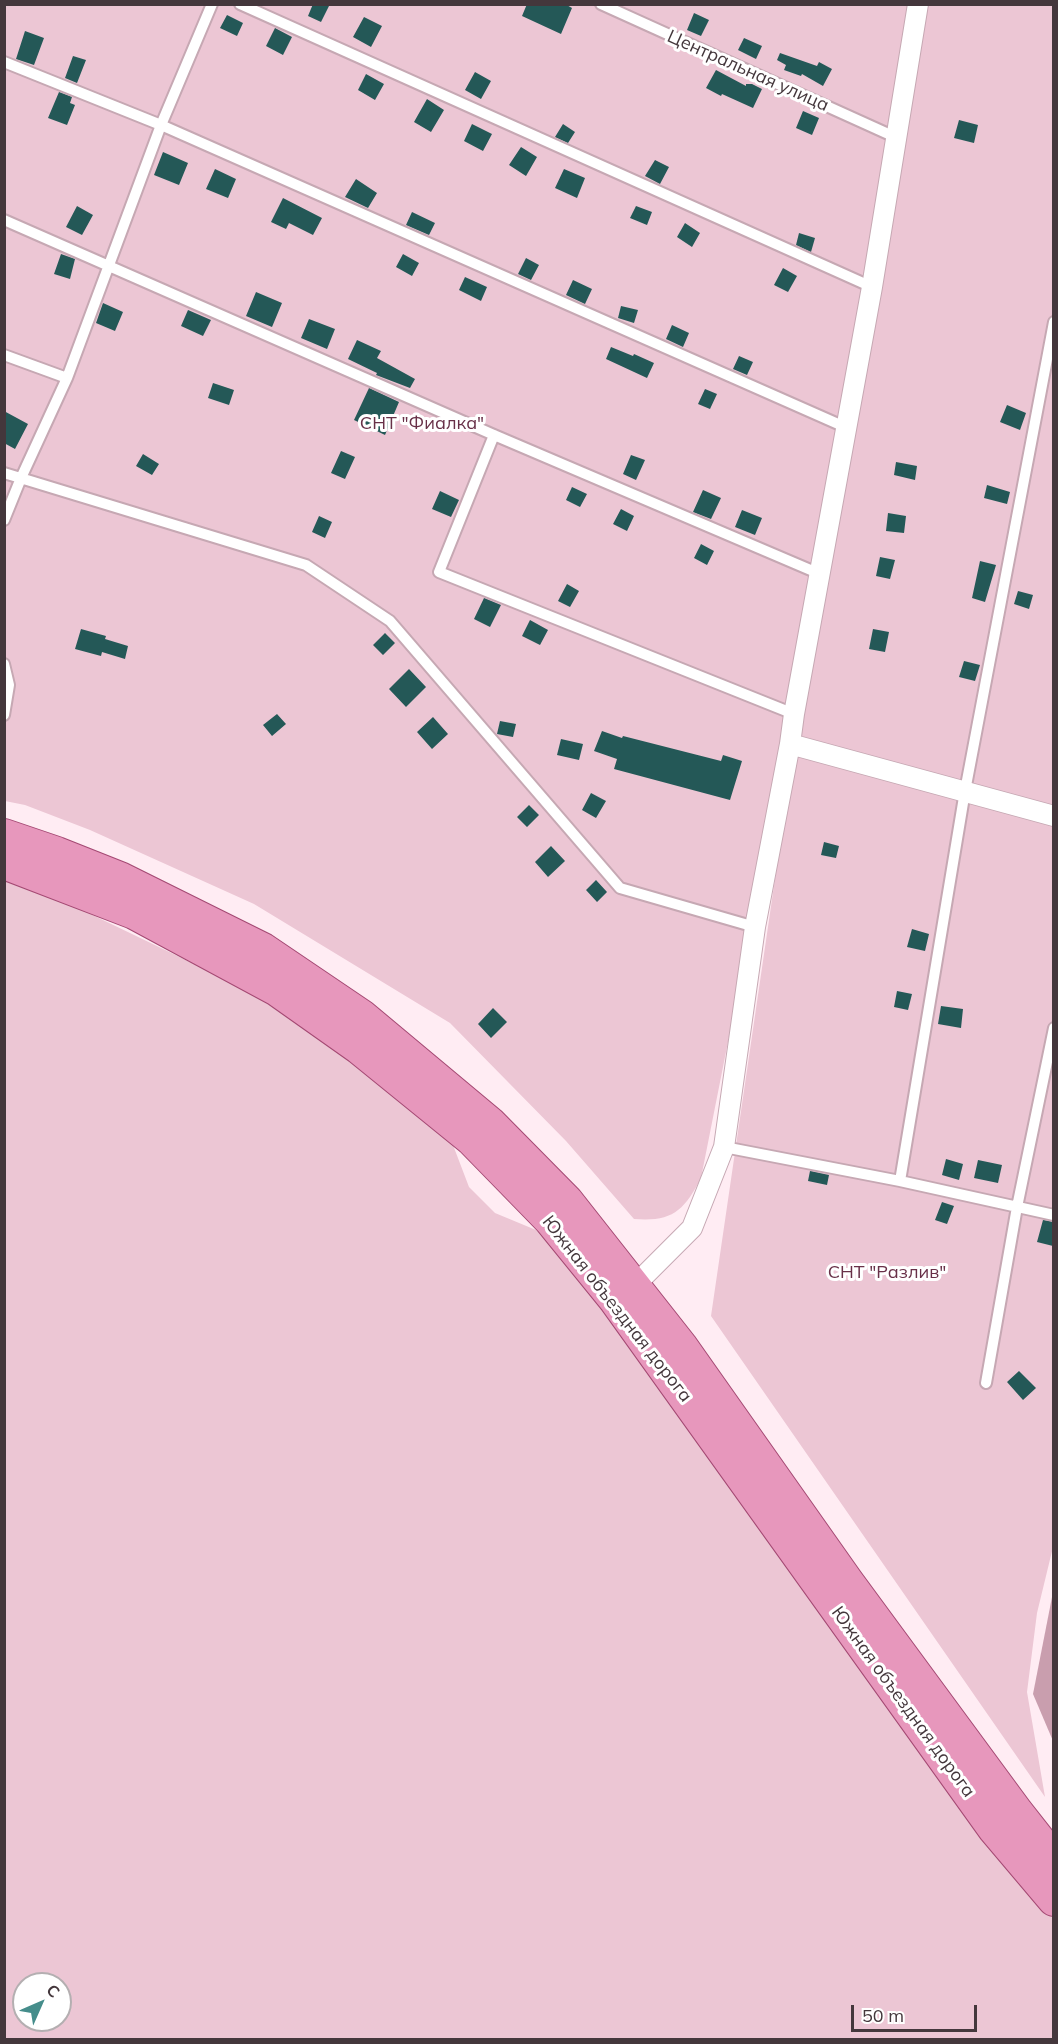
<!DOCTYPE html>
<meta charset="utf-8">
<style>
body{margin:0}
#map{position:relative;width:1058px;height:2044px;overflow:hidden;background:#ffecf3;font-family:Mulish,sans-serif}
canvas{display:block}
.frame{position:absolute;inset:0;border:6px solid #44373c;pointer-events:none}
.north{position:absolute;left:12px;top:1972px;width:60px;height:60px;box-sizing:border-box;background:#fff;border:2px solid #b4afb1;border-radius:50%;rotate:45deg;font-size:16px;font-weight:700;line-height:24px;text-align:center;color:#44373c}
.north::after{content:'';display:block;margin:auto;width:21px;height:27px;background:#458d8b;clip-path:polygon(50% 0,100% 100%,50% 72%,0 100%)}
.scale{position:absolute;left:851px;top:2005px;width:126px;height:27px;box-sizing:border-box;border:3px solid #44373c;border-top:0;padding-left:8px;font-size:18px;line-height:21px;white-space:nowrap;color:#44373c;-webkit-text-stroke:4px #fff;paint-order:stroke}
</style>
<div id="map">
<canvas width="1058" height="2044"></canvas>
<div class="frame"></div>
<div class="north">С</div>
<div class="scale">50 m</div>
</div>
<script>
const ctx = document.querySelector('canvas').getContext('2d');
ctx.lineJoin = 'round';
function fill(path, color) {
  ctx.fillStyle = color;
  ctx.fill(path, 'evenodd');
}
function strokePath(path, color, width, dash) {
  ctx.strokeStyle = color;
  ctx.lineWidth = width;
  ctx.lineCap = dash ? 'butt' : 'round';
  ctx.setLineDash(dash || []);
  ctx.stroke(path);
}
function write(font, color, halo, rows, align = 'center') {
  ctx.font = font + ' Mulish,sans-serif';
  ctx.lineWidth = 6;
  ctx.setLineDash([]);
  ctx.textBaseline = 'middle';
  ctx.strokeStyle = halo;
  ctx.fillStyle = color;
  for (const [text, x, y, turn = 0] of rows) {
    ctx.save();
    ctx.translate(x, y);
    ctx.rotate((+turn || 0) * Math.PI / 180);
    ctx.textAlign = isNaN(turn) ? turn : align;
    if (halo) ctx.strokeText(text, 0, 0);
    ctx.fillText(text, 0, 0);
    ctx.restore();
  }
}
fill(new Path2D(`
 M5,5H1053L1054,1543L1037,1613L1027,1692L1045,1797L711,1316L817,592L701,1178C684,1211 672,1222 634,1219L566,1141L450,1023L254,904L90,830L25,805L5,801Z
 M4,881L49,894L242,987L346,1055L453,1145L469,1187L495,1213L536,1230L616,1321L888,1707L1053,1919V2039H5ZM24,1984H60V2020H24Z`), '#ecc6d4');
fill(new Path2D(`
 M1053,1592L1054,1741H1053L1033,1694Z`), '#c99eae');
fill(new Path2D(`
 M313,4H330L321,22L308,16Z
 M527,4H565L572,8L561,34L522,16Z
 M694,13L709,20L701,36L687,30Z
 M227,15L243,23L237,36L220,28Z
 M364,17L382,26L371,47L353,37Z
 M275,28L292,37L283,55L266,46Z
 M25,31L44,38L34,65L16,59Z
 M744,38L762,46L756,59L738,50Z
 M780,53L817,66L819,62L832,69L823,86L802,74L801,76L784,70L786,65L777,60Z
 M73,56L86,60L77,83L65,78Z
 M716,70L746,86V84H752L762,89L753,108L722,94L721,96L706,88Z
 M475,72L491,81L481,99L465,90Z
 M366,74L384,84L375,100L358,90Z
 M59,92L72,97L70,103L75,105L67,125L48,118Z
 M427,99L444,110L431,132L414,122Z
 M803,111L819,118L812,135L796,128Z
 M959,120L978,125L974,143L954,138Z
 M472,124L492,134L483,151L464,141Z
 M563,124L575,132L568,143L555,137Z
 M521,147L537,157L526,176L509,165Z
 M163,152L188,163L179,185L154,175Z
 M655,160L669,167L660,184L645,176Z
 M215,169L236,179L228,198L206,189Z
 M564,169L585,178L577,198L555,188Z
 M356,179L377,193L368,208L345,197Z
 M283,198L322,218L313,235L289,223L286,229L271,222Z
 M77,206L93,215L82,235L66,227Z
 M636,206L652,212L647,225L630,218Z
 M412,212L435,223L429,235L406,225Z
 M685,223L700,233L692,247L677,237Z
 M799,233L815,238L811,252L796,245Z
 M61,254L75,259L70,279L54,274Z
 M403,254L419,263L412,276L396,267Z
 M526,258L539,265L531,280L518,274Z
 M783,268L797,276L788,292L774,285Z
 M465,277L487,287L481,301L459,290Z
 M573,280L592,289L585,304L566,295Z
 M256,292L282,303L272,327L246,316Z
 M103,303L123,312L115,331L96,323Z
 M621,306L638,310L634,323L618,318Z
 M188,310L211,320L203,336L181,326Z
 M309,319L335,329L327,349L301,338Z
 M672,325L689,333L683,347L666,339Z
 M357,340L381,351L377,358L415,379L410,388L376,375L377,373L348,359Z
 M611,347L633,356L634,354L654,363L647,378L606,359Z
 M739,356L753,362L747,375L733,369Z
 M213,383L234,390L229,405L208,398Z
 M369,388L399,402L385,435L354,420Z
 M705,389L717,394L710,409L698,404Z
 M1007,405L1026,413L1020,430L1000,422Z
 M4,411L28,424L15,449L4,443Z
 M341,451L355,457L345,479L331,473Z
 M143,454L159,464L152,475L136,466Z
 M631,455L645,460L636,480L623,474Z
 M896,462L917,466L915,480L894,475Z
 M987,485L1010,492L1007,504L984,498Z
 M572,487L587,494L580,507L566,500Z
 M703,490L721,498L711,519L693,512Z
 M440,491L459,500L451,517L432,509Z
 M621,509L634,516L627,531L613,524Z
 M742,510L762,518L755,535L735,527Z
 M888,513L906,516L904,533L886,531Z
 M319,516L332,522L325,538L312,532Z
 M701,544L714,551L707,565L694,558Z
 M880,557L895,560L890,579L876,576Z
 M980,561L996,565L985,602L972,598Z
 M567,584L579,591L570,607L558,601Z
 M1018,591L1033,595L1029,609L1014,604Z
 M484,598L501,605L490,627L474,619Z
 M530,620L548,630L540,645L522,636Z
 M81,629L106,636L105,639L128,646L125,659L102,652L101,656L75,649Z
 M873,629L889,632L885,652L869,649Z
 M385,633L395,643L383,655L373,645Z
 M964,661L980,665L975,681L959,677Z
 M409,669L426,687L406,707L389,689Z
 M277,714L286,724L272,736L263,725Z
 M433,717L448,734L432,749L417,732Z
 M500,721L516,724L513,737L497,734Z
 M602,731L622,738L623,736L721,761L723,755L742,761L730,800L614,769L617,759L594,751Z
 M561,739L583,744L579,760L557,755Z
 M591,793L606,801L596,818L582,810Z
 M529,805L539,815L527,827L517,817Z
 M824,842L839,846L836,858L821,855Z
 M551,846L565,861L548,877L535,862Z
 M596,880L607,892L597,902L586,890Z
 M912,929L929,934L925,951L907,947Z
 M897,991L912,994L908,1010L894,1007Z
 M941,1006L963,1009L961,1028L938,1024Z
 M493,1008L507,1022L491,1038L478,1024Z
 M946,1159L963,1164L959,1180L942,1175Z
 M978,1160L1002,1165L998,1183L974,1178Z
 M810,1171L829,1175L827,1185L808,1181Z
 M942,1202L954,1206L947,1224L935,1220Z
 M1043,1220L1053,1222V1246L1037,1242Z
 M1019,1371L1036,1388L1023,1400L1007,1382Z`), '#245857');
const lane = new Path2D(`
 M240,4L872,287
 M601,4L895,137
 M4,62L161,125L845,427
 M4,220L494,435L820,574
 M4,355L67,378
 M494,435L439,572L794,714
 M4,473L306,565L390,621L620,888L755,927
 M4,520L21,478L67,378L161,125L212,4
 M4,664L9,685L4,715
 M724,1147L900,1181L965,791L1054,322
 M900,1181L1054,1215
 M986,1383L1017,1207L1054,1028`);
const street = new Path2D(`
 M790,744L1054,816
 M634,1286L692,1228L724,1147L755,927L790,744L794,714L872,287L918,4`);
const primary = new Path2D(`
 M4,835L57,853L120,878L263,949L362,1016L490,1123L567,1201L682,1347L847,1581L1017,1812L1054,1859
 M4,863L134,913L277,990L359,1048L471,1139L550,1220L615,1300L994,1829L1054,1900`);
strokePath(lane, '#c6a8b3', 14);
strokePath(street, '#c6a8b3', 22);
strokePath(primary, '#a44973', 34);
strokePath(lane, '#fff', 10);
strokePath(street, '#fff', 20);
strokePath(primary, '#e797bc', 32);
write('18px', '#44373c', '#fff', [
 ["Центральная улица",748,71,24],
 ["Южная объездная дорога",617,1309,52],
 ["Южная объездная дорога",903,1702,54]
]);
write('18px', '#683048', '#fff', [
 ["СНТ \"Фиалка\"",422,424],
 ["СНТ \"Разлив\"",887,1273]
]);
</script>
